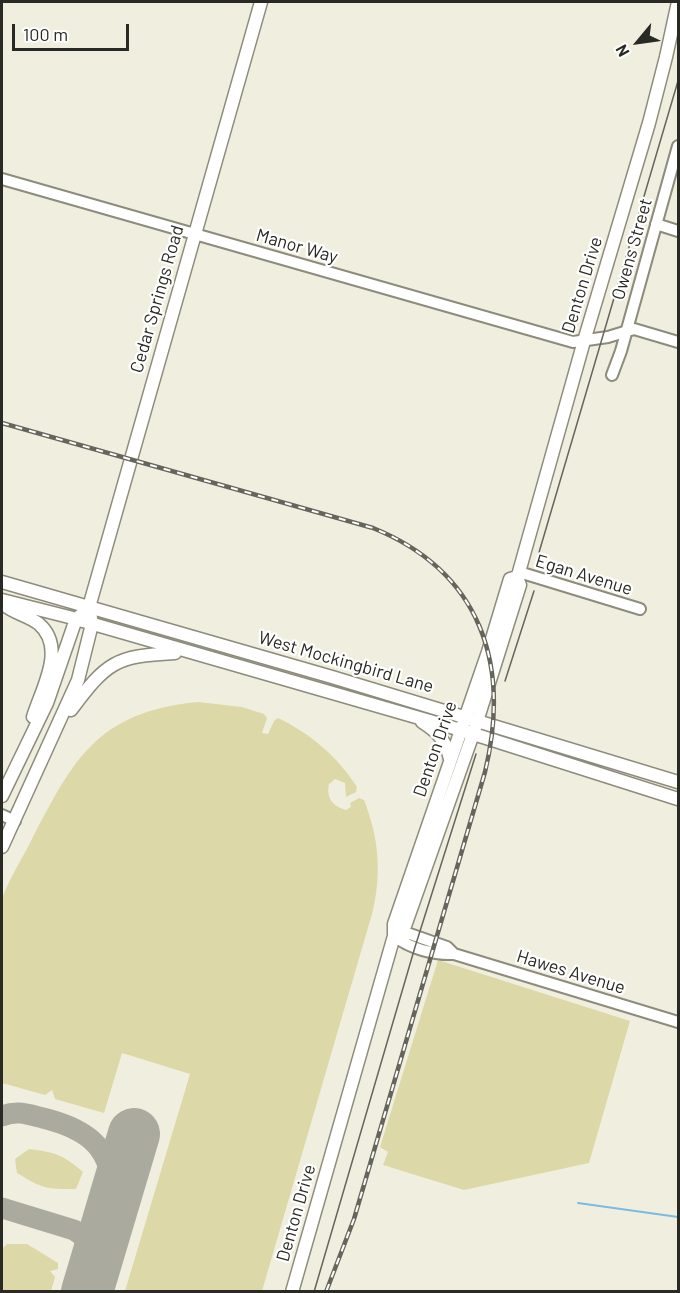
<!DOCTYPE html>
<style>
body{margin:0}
#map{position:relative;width:680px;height:1293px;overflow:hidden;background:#f0efdf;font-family:Barlow,sans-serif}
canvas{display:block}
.frame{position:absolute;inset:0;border:3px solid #2a2a24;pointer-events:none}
.north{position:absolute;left:608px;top:12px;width:60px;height:60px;-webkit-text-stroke:4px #fff;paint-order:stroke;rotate:241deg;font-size:16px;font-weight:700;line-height:24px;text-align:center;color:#2a2a24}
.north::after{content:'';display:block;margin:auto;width:21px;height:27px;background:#2a2a24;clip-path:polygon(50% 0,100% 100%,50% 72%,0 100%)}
.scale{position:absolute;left:12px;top:24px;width:117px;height:27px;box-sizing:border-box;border:3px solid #2a2a24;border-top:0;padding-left:8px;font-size:18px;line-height:21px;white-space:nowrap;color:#2a2a24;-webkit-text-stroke:4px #fff;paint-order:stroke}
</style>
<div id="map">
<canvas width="680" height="1293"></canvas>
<div class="frame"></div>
<div class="north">N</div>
<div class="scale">100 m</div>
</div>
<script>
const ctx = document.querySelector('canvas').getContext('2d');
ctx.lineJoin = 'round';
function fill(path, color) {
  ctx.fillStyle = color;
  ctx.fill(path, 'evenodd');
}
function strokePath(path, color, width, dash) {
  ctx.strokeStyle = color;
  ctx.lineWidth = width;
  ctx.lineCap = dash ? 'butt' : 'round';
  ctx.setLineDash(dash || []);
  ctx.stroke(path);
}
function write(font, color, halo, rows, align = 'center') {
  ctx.font = font + ' Barlow,sans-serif';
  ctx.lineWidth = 4.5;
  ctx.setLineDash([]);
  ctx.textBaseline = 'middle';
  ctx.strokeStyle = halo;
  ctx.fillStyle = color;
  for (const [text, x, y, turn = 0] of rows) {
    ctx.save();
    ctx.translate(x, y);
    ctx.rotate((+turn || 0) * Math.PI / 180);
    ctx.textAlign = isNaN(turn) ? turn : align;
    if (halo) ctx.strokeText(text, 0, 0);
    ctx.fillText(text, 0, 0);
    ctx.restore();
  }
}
fill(new Path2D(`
 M198,702L242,707L264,714L267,718L262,733L268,734L274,721L278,718C311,734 337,756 357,787L356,792L346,797L345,783L335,779L329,784C326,799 333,806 346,810L351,807L350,803L359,798L364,800C379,837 382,875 372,914L262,1291H125L190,1074L122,1053L104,1113L55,1099L52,1090L45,1095L2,1083C1,1040 2,997 2,955C2,937 0,917 2,900C4,888 24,855 30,843C73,760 96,712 198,702Z
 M438,960L630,1021L589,1163L464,1190L383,1165L388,1152L380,1147Z
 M29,1149C54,1152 64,1155 83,1172L76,1189C46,1189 43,1189 17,1173L15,1159Z
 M7,1244H27L58,1263V1269L50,1271L55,1277L51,1291H2V1249Z`), '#dcd8a7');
strokePath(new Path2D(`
 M578,1203L678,1217`), '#7bbae1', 2);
strokePath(new Path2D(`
 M2,1116C17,1110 27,1114 43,1118C92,1130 113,1150 114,1202
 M2,1208L74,1230C92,1240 94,1257 92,1276`), '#abaa9e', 21);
strokePath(new Path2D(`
 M87,1292L134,1134`), '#abaa9e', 52);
const minor = new Path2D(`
 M2,179L573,342L608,337L634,329L678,342
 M656,224L678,231
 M612,375L621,351L678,146
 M519,572L640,609
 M2,815L15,821
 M394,936C411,949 434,955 454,954L678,1022
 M394,936L410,934L447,947L454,954`);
const major = new Path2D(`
 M2,582L332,677L678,782
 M2,600L69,617L461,730L678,799
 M2,603C12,613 28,615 39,624C67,648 41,690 33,717
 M71,710C107,662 115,656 175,653
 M422,722C438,732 446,741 450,759
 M2,796L47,703L76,619L82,614
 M2,847L78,680L92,624L89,607L261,2
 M394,936L405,926L473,734L520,585L517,577L519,572L584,341L649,123L666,57L678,2
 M292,1292L394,936V924L488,652L510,579L517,577`);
strokePath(minor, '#8c8b7c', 14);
strokePath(major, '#8c8b7c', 15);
strokePath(minor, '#fff', 10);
strokePath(major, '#fff', 12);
strokePath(new Path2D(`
 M535,566L678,81
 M505,681L534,591
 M314,1292L415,947L476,754`), '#66655c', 1.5);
const rail = new Path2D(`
 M2,423L373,528C481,572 511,664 485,772L354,1219L326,1292`);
strokePath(rail, '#66655c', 4.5);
strokePath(rail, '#fff', 2, [7]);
write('18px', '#2a2a24', '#fff', [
 ["Manor Way",297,246,16],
 ["Owens Street",632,249,-74],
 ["Denton Drive",582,285,-73],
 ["Cedar Springs Road",157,299,-74],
 ["Egan Avenue",584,575,17],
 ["West Mockingbird Lane",346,662,16],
 ["Denton Drive",435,749,-71],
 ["Hawes Avenue",571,972,17],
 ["Denton Drive",296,1213,-74]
]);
</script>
